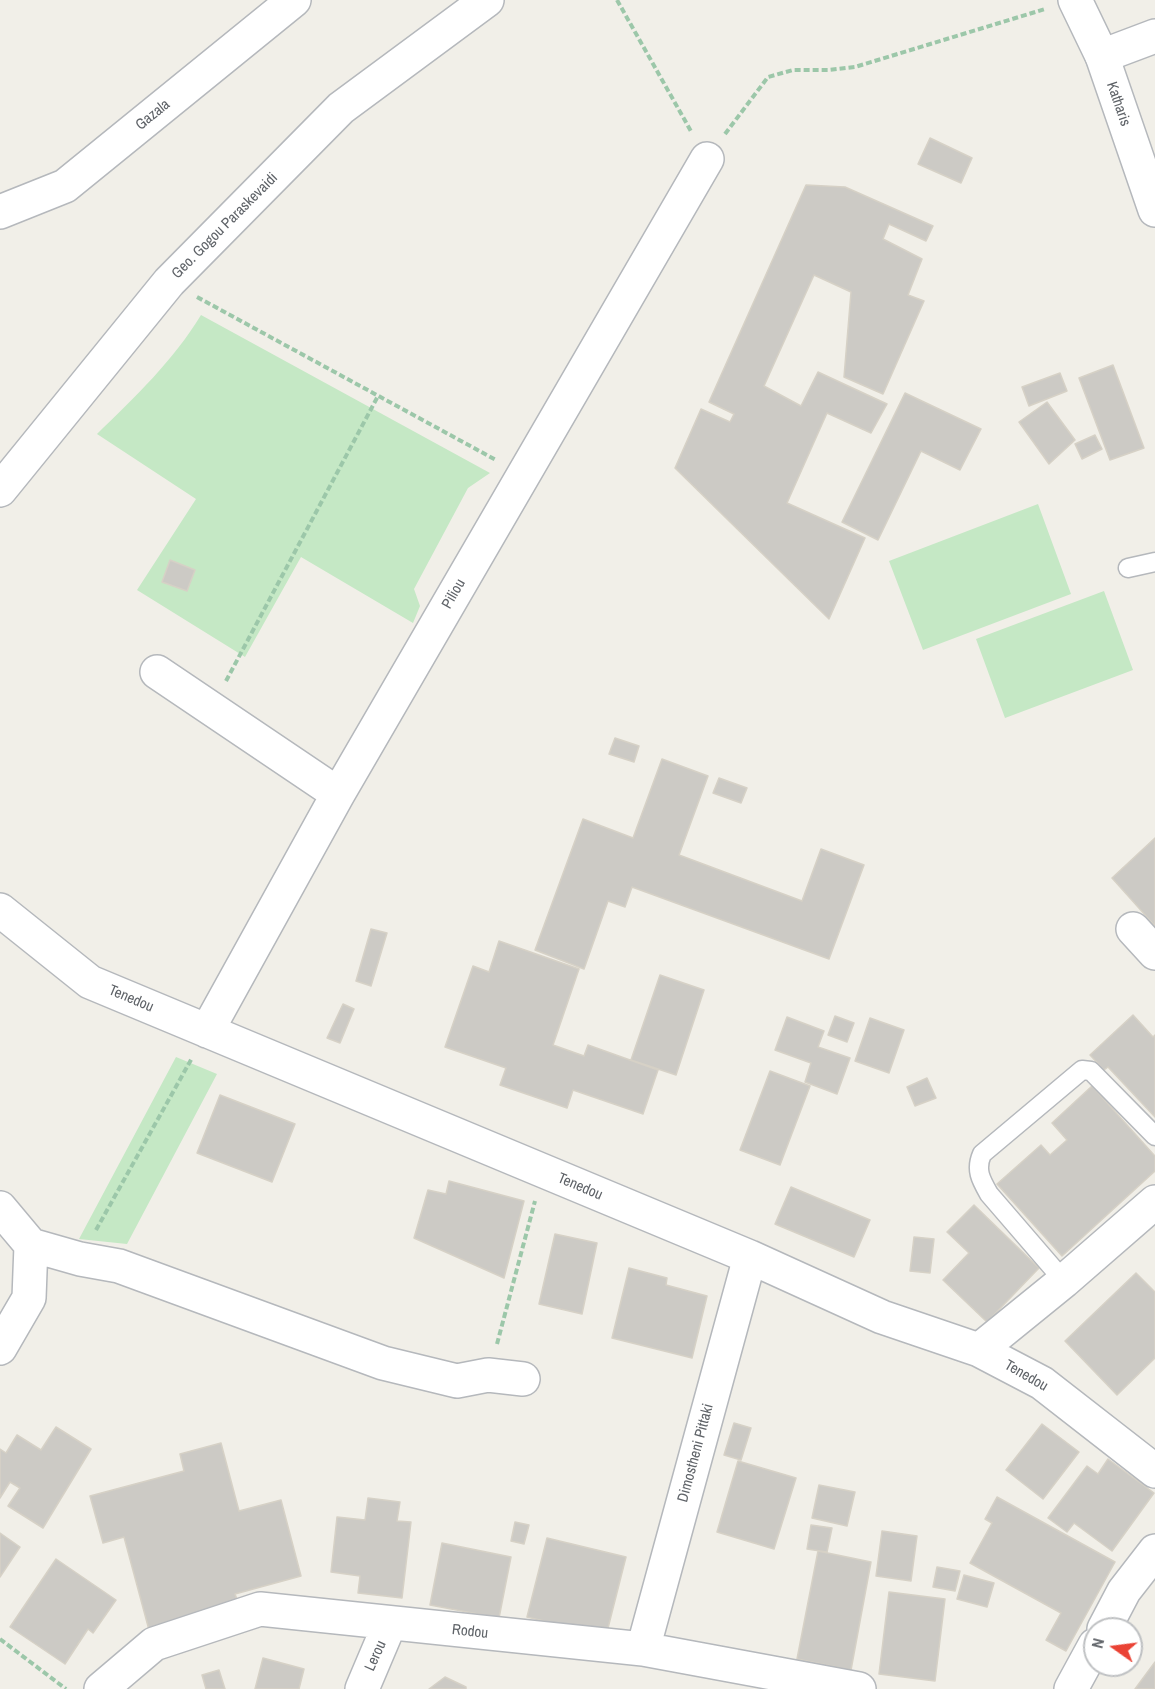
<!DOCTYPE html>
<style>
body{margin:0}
#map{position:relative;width:1155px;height:1689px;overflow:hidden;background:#f1efe8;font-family:"Archivo Narrow",sans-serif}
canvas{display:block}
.north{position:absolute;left:1083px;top:1617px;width:60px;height:60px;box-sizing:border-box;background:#fff;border:2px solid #bfc1c3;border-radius:50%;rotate:284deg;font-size:16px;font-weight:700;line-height:24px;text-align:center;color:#5f6368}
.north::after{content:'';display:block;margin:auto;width:21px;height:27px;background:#ea4335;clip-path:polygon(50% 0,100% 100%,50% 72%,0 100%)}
</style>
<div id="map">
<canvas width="1155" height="1689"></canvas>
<div class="north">N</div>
</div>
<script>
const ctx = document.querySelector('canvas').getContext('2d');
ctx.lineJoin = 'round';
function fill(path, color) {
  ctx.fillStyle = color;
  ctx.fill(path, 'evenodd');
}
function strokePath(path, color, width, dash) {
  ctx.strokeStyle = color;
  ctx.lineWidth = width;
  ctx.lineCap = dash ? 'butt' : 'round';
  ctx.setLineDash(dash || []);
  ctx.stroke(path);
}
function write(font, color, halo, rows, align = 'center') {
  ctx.font = font + ' "Archivo Narrow",sans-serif';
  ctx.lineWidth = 5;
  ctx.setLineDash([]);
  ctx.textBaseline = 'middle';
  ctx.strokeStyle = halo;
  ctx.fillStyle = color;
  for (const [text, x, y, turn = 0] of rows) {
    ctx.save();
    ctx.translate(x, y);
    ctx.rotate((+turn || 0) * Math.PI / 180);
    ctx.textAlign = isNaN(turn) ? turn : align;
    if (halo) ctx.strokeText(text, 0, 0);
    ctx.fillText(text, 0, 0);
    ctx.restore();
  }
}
fill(new Path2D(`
 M201,315L490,473L468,488L414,589L420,606L413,623L301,557L245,657L137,590L196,499L97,434C135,397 173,361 201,315Z
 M1038,504L1071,594L923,650L889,561Z
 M1104,591L1133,670L1005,718L976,639Z
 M176,1057L217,1074L127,1244L79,1239Z`), '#c5e8c5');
const building = new Path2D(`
 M930,138L972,158L961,183L918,164Z
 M806,185L845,187L933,226L926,241L889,224L883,239L922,259L908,295L924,301L883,394L844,377L851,292L814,275L764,386L801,406L818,372L887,404L871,433L827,413L787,503L865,538L829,619L675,468L701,409L730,422L734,414L709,402Z
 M1113,365L1144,448L1110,460L1079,378Z
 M1060,373L1067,391L1029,406L1022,387Z
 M905,393L981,429L960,470L921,451L878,540L842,522Z
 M1047,402L1075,440L1049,464L1019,422Z
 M1095,435L1102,449L1082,459L1075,444Z
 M170,560L195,570L187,591L162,582Z
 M615,738L639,746L634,762L609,754Z
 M662,759L708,776L679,855L802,901L821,849L864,865L829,959L632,887L625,907L608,901L584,969L535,950L583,819L633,838Z
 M719,778L747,788L741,803L713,793Z
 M1155,838V926L1112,878Z
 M371,929L387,933L371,986L356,981Z
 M499,941L579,969L553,1045L584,1056L588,1045L658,1070L643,1114L573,1090L567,1108L500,1085L506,1068L445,1047L473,966L489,972Z
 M660,975L704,990L676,1075L631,1060Z
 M343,1004L354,1009L340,1043L327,1038Z
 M1133,1015L1153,1037L1155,1035V1117L1108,1067L1104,1070L1090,1055Z
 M835,1016L854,1023L847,1042L828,1035Z
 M787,1017L824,1031L818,1047L850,1058L837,1094L805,1082L811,1063L775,1050Z
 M870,1018L904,1030L889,1073L855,1061Z
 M770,1071L810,1086L780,1165L740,1150Z
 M927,1078L936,1098L915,1106L907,1087Z
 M1092,1086L1155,1156V1171L1062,1256L997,1184L1041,1145L1050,1155L1067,1140L1052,1123Z
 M220,1095L295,1124L272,1182L197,1153Z
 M449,1181L524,1201L504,1278L414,1238L428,1190L446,1194Z
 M791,1187L870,1220L854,1257L775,1224Z
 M974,1205L1039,1268L987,1322L943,1280L969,1253L947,1232Z
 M555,1234L597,1243L582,1314L539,1304Z
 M914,1237L934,1239L930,1273L910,1271Z
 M629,1268L667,1278L666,1285L707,1296L692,1358L612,1338Z
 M1136,1273L1155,1292V1358L1117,1395L1065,1341Z
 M734,1423L751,1428L741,1460L724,1455Z
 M1042,1424L1079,1452L1043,1499L1006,1470Z
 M56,1427L91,1449L43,1528L8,1506L20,1488L10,1482L0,1498V1449L6,1453L17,1435L41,1450Z
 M221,1443L239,1511L281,1500L301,1576L235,1594L239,1605L149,1630L124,1537L103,1543L90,1496L184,1471L180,1454Z
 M1108,1459L1154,1493L1112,1551L1074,1523L1067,1532L1048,1518L1087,1466L1098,1474Z
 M738,1461L796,1478L774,1549L717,1532Z
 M819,1485L855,1492L847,1526L812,1518Z
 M997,1497L1115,1562L1066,1651L1046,1640L1061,1613L970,1563L992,1523L985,1519Z
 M368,1498L400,1502L397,1521L411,1522L402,1598L358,1593L360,1576L331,1572L337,1517L365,1520Z
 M515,1522L529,1525L524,1544L511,1541Z
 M811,1525L832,1528L827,1552L807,1549Z
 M882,1531L917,1536L911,1581L876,1576Z
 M0,1533L20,1547L0,1577Z
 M547,1538L626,1557L606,1636L527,1617Z
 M442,1543L511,1557L499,1618L430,1605Z
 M818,1551L871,1562L851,1670L797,1659Z
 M56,1559L116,1600L93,1633L88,1629L65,1664L10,1627Z
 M937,1567L960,1571L955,1591L933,1587Z
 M964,1575L994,1583L987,1607L957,1599Z
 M889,1592L945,1599L935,1681L879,1674Z
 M263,1658L304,1669L299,1689H255Z
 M1155,1662V1689H1135Z
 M219,1670L225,1689H206L202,1675Z
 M445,1677L466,1687V1689H429Z`);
fill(building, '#cccac5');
strokePath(building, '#d6d1c6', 1.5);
const service = new Path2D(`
 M1128,568L1155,562
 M1064,1281L989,1194C981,1180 975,1170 982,1154L1082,1070L1091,1071L1155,1136`);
const minor = new Path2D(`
 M1102,56L1155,36
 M0,212L65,186L294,0
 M0,490L169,282L341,108L487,0
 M157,672L338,794
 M0,910L90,982L750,1257L882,1317L979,1350L1042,1383L1155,1471
 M1133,929L1155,953
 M207,1031L338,794L707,159
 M0,1208L31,1245L29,1298L0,1348
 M31,1245L80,1259L119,1266L383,1363L457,1381L488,1375L523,1379
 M979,1350L1064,1281L1155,1202
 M1104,1629L1124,1591L1155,1551
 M643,1649L750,1257
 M101,1689L154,1644L260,1609L643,1649L859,1689
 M362,1689L390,1623
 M1071,1689L1095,1645`);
const tertiary = new Path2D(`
 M1075,0L1102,56L1155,210`);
strokePath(service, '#b5b8bc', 21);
strokePath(minor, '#b5b8bc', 36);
strokePath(tertiary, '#b5b8bc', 36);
strokePath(new Path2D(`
 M617,0L692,133
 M725,134L768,77L793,70H828L855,67L1045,9
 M197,297L496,460
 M226,681L378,396
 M96,1230L192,1058
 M497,1344L535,1201
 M0,1639L66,1689`), '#9cc7a9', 4, [6, 3]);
strokePath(service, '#fff', 18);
strokePath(minor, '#fff', 33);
strokePath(tertiary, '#fff', 33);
write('15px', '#5f6368', '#fff', [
 ["Katharis",1118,104,71],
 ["Gazala",153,115,-39],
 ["Geo. Gogou Paraskevaidi",225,226,-45],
 ["Piliou",454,594,-60],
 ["Tenedou",131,999,23],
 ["Tenedou",580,1187,23],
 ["Tenedou",1026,1376,30],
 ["Dimostheni Pittaki",696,1453,-75],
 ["Rodou",470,1632,6],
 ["Lerou",376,1656,-66]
]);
</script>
